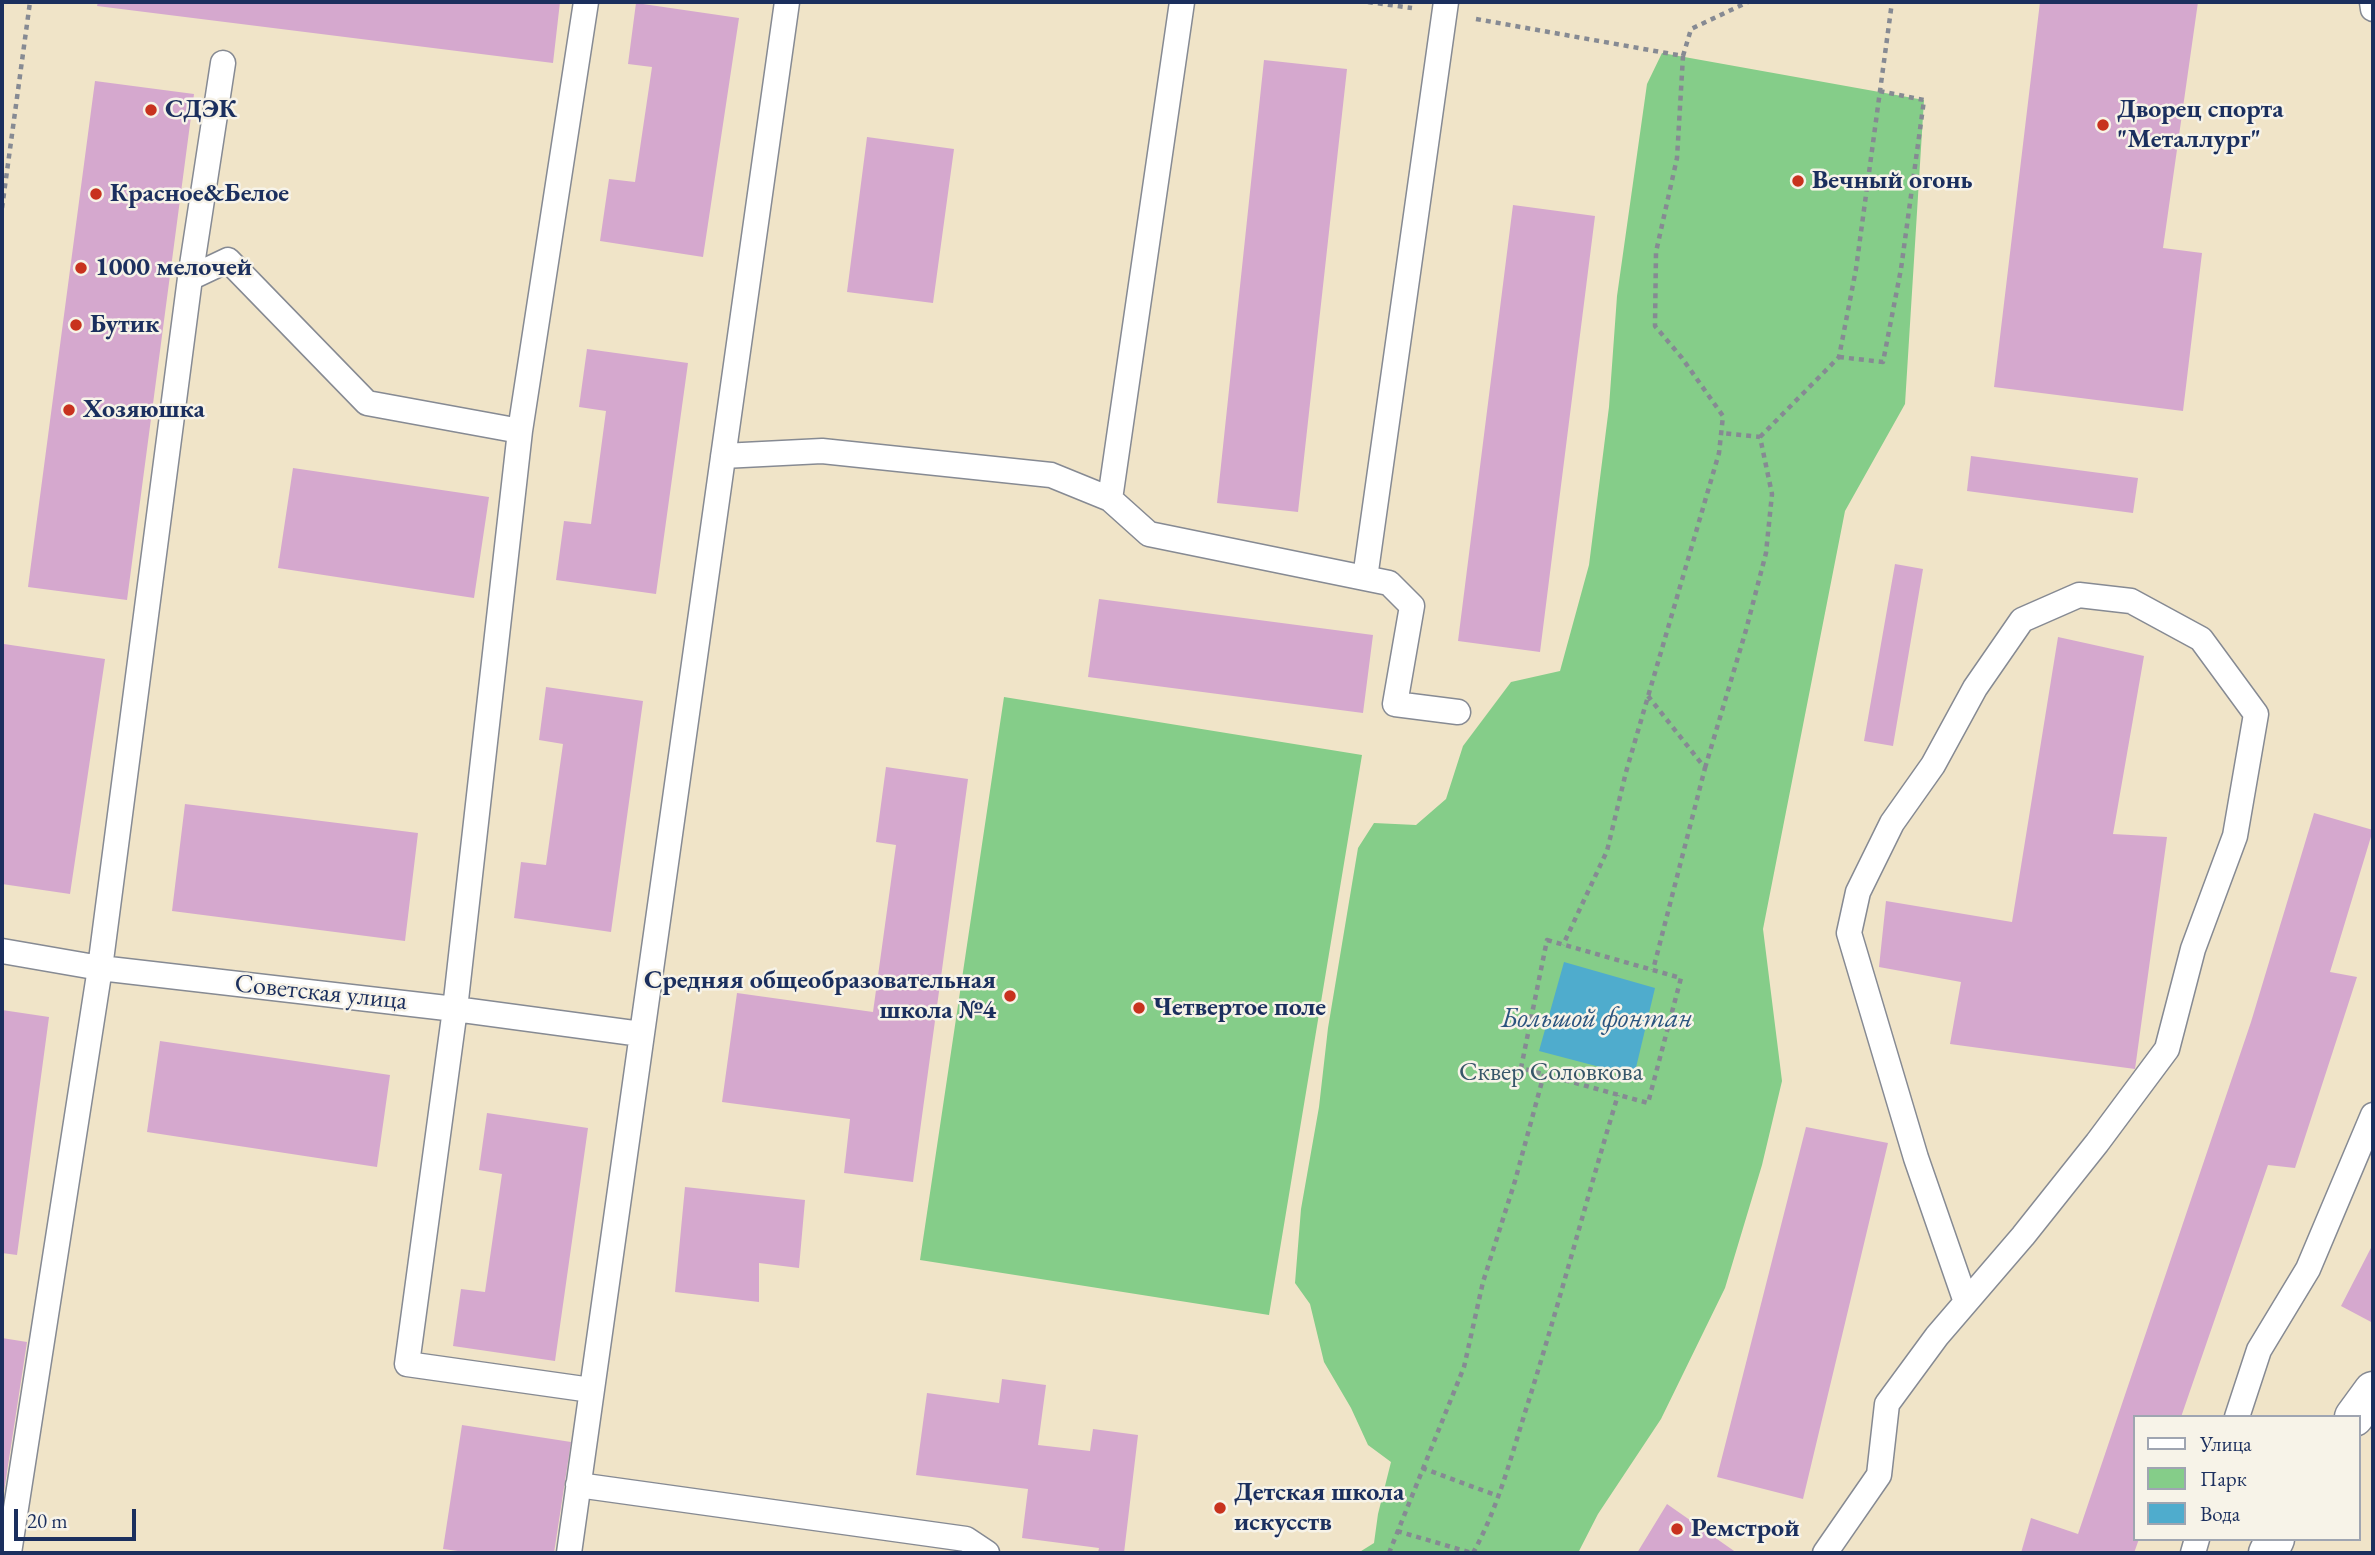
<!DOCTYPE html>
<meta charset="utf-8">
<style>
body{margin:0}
#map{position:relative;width:2375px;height:1555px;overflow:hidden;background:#f0e4c8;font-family:"EB Garamond",serif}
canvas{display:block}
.frame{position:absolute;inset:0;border:4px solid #1b2f5e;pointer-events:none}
.legend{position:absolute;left:2133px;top:1415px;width:228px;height:126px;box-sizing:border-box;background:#f7f3e8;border:2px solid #9fa5b1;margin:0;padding:9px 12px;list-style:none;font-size:21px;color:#1b2f5e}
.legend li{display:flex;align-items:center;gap:14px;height:35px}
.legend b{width:35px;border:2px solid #9fa5b1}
.scale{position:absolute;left:14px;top:1509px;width:122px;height:32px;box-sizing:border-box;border:4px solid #1b2f5e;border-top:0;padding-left:9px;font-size:21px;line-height:24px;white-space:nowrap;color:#1b2f5e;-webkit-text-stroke:5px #f7f3e8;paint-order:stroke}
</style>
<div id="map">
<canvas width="2375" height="1555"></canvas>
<div class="frame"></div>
<ul class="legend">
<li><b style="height:9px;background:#fff"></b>Улица</li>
<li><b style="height:19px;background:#85cd89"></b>Парк</li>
<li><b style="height:19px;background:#4faccd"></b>Вода</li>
</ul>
<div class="scale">20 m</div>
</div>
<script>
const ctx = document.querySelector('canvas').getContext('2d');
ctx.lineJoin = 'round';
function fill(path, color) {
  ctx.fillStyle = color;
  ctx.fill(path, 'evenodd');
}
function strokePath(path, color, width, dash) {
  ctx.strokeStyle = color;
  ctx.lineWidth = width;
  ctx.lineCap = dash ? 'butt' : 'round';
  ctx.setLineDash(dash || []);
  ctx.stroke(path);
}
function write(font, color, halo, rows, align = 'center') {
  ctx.font = font + ' "EB Garamond",serif';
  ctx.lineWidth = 5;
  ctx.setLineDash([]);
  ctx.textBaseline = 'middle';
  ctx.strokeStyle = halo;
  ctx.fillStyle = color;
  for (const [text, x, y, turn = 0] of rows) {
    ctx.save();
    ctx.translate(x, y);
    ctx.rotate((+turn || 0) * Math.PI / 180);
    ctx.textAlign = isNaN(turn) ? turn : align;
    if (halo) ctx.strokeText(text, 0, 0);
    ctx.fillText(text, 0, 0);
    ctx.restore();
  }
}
fill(new Path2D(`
 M1662,53L1924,100L1905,404L1845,511L1763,929L1782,1081L1762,1165L1725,1288L1661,1419L1598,1514L1578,1553H1358L1374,1543L1378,1514L1391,1462L1368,1445L1351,1408L1324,1362L1310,1304L1295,1283L1301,1209L1319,1107L1328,1028L1358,848L1374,823L1416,825L1446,799L1463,746L1511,682L1560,671L1589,565L1609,407L1617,296L1647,84Z
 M1004,697L1362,755L1269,1315L920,1260Z`), '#85cd89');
fill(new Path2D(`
 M1564,962L1655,988L1634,1076L1539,1051Z`), '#4faccd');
fill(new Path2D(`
 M98,2H560L553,63L97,6Z
 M2040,2H2198L2163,248L2202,253L2183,411L1994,387Z
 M636,3L739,18L703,257L600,241L609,179L635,182L652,67L628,64Z
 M1264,60L1347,69L1298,512L1217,503Z
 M95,81L194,94L127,600L28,587Z
 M867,137L954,149L933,303L847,292Z
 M1513,205L1595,216L1540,652L1458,641Z
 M587,349L688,363L656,594L556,580L564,521L591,524L606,411L579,407Z
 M1971,456L2138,478L2133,513L1967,491Z
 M293,468L489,497L474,598L278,568Z
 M1895,564L1923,569L1893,746L1864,741Z
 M1099,599L1373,635L1363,713L1088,677Z
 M2058,637L2144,656L2113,834L2167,837L2135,1069L1950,1044L1961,982L1879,967L1886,901L2012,922Z
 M4,644L105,659L70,894L2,884V657Z
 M546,687L643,701L611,932L514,918L521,862L546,865L563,744L539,740Z
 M886,767L968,779L913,1182L844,1173L850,1119L722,1102L737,993L873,1012L896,845L876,842Z
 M185,804L418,833L405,941L172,911Z
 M2314,813L2373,830L2330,972L2357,977L2295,1168L2268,1165L2181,1417H2135V1539H2139L2134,1553H2021L2031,1518L2078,1534L2251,1022Z
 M2,1010L49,1017L17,1255L2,1253Z
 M160,1041L390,1075L377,1167L147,1132Z
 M487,1113L588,1128L555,1361L453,1346L461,1289L485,1292L502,1174L479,1170Z
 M1806,1127L1888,1143L1803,1499L1717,1477Z
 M685,1187L805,1200L799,1268L759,1263V1302L675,1292Z
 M2373,1244V1323L2341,1306Z
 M2,1338L27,1342L3,1498H2Z
 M1002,1379L1046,1385L1038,1445L1090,1451L1093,1429L1138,1435L1124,1553H1098L1099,1548L1022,1538L1028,1489L916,1475L927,1393L999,1403Z
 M462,1425L571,1442L554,1553H473L443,1549Z
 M1667,1504L1737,1553H1637Z`), '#d5a8ce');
const service = new Path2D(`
 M2372,2L2373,9
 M190,278L228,260L367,403L520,431L586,2
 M520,431L455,1009L407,1364L591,1390
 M723,456L822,451L1051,475L1110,499L1149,534L1389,583L1412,606L1395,704L1458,712
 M1110,499L1182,2
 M1365,578L1446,2
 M2,951L100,968L455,1009L641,1034
 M2237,1417L2259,1350L2308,1269L2373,1115
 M578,1485L966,1539L987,1553
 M9,1553L100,968L190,278L223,63
 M569,1553L787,2
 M1825,1553L1879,1475L1887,1404L1937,1336L2023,1236L2097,1143L2167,1049L2193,949L2235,836L2256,714L2201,639L2131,601L2079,595L2022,620L1975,688L1933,765L1892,823L1858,892L1849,933L1916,1158L1966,1302
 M2193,1553L2197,1539`);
const minor = new Path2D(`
 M2354,1417L2373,1391
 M2268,1553L2275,1539`);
strokePath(service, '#868a93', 27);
strokePath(minor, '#868a93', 41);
strokePath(new Path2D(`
 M1368,2L1412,8
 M1476,19L1683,56L1677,158L1656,252L1655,326L1682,358L1723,416L1719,453L1626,772L1607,851L1563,945
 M1683,56L1691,29L1748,2
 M2,208L30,2
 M1839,357L1883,362L1901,269L1924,100L1879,91
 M1760,437L1839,357L1856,269L1892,2
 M1648,696L1705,768L1653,970
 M1705,768L1746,630L1766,553L1772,494L1760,437L1721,433
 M1547,940L1681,978L1648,1103L1521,1068Z
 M1422,1468L1498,1496
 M1397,1531L1472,1553
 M1389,1553L1464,1367L1483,1282L1515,1181L1544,1074
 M1473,1553C1499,1506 1512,1453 1528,1403C1560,1301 1587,1197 1618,1095`), '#868a93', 4.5, [5, 5]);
strokePath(service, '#fff', 24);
strokePath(minor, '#fff', 38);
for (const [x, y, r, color] of [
 [151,110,7,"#c8321e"],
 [2103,125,7,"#c8321e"],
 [1798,181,7,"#c8321e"],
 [96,194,7,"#c8321e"],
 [81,268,7,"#c8321e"],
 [76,325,7,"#c8321e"],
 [69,410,7,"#c8321e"],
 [1010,996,7,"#c8321e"],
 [1139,1008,7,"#c8321e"],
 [1220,1508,7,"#c8321e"],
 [1677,1529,7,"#c8321e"]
]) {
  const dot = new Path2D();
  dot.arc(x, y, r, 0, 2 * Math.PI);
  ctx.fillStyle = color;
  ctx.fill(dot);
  strokePath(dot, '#f7f3e8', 2.5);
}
write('bold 26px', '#1b2f5e', '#f7f3e8', [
 ["СДЭК",165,110],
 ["Дворец спорта",2117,110],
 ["\"Металлург\"",2117,140],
 ["Вечный огонь",1812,181],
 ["Красное&Белое",110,194],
 ["1000 мелочей",95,268],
 ["Бутик",90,325],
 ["Хозяюшка",83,410],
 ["Средняя общеобразовательная",996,981,"right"],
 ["школа №4",996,1011,"right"],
 ["Четвертое поле",1153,1008],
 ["Детская школа",1234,1493],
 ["искусств",1234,1523],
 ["Ремстрой",1691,1529]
], 'left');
write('26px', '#1b2f5e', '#f7f3e8', [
 ["Советская улица",321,993,6]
]);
write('26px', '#365669', '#f7f3e8', [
 ["Сквер Соловкова",1551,1073]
]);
write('italic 28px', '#2b547f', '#f7f3e8', [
 ["Большой фонтан",1597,1019]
]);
</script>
